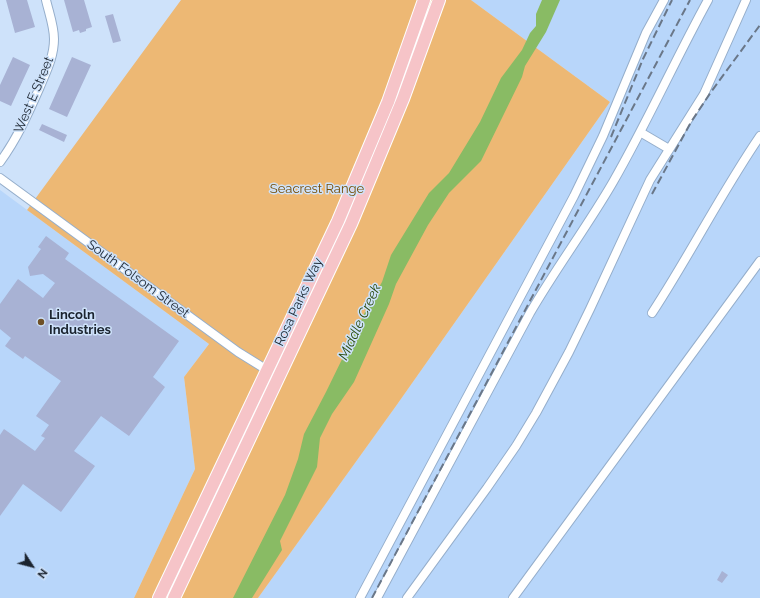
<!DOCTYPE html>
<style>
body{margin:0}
#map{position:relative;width:760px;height:598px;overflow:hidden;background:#cee2fa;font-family:Raleway,sans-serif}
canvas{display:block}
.north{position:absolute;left:12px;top:546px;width:40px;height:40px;-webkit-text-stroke:3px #cee2fa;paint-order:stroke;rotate:126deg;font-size:11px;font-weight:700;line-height:16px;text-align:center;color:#1b242f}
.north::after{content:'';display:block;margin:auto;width:14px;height:18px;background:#1b242f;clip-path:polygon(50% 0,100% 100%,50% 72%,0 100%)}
</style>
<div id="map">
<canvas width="760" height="598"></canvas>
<div class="north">N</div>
</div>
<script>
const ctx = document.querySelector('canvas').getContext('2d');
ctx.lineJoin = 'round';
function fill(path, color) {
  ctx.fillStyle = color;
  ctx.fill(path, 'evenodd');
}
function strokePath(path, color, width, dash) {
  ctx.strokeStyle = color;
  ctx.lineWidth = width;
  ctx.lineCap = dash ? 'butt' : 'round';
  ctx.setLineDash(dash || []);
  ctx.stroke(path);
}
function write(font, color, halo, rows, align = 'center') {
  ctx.font = font + ' Raleway,sans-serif';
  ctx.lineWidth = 3;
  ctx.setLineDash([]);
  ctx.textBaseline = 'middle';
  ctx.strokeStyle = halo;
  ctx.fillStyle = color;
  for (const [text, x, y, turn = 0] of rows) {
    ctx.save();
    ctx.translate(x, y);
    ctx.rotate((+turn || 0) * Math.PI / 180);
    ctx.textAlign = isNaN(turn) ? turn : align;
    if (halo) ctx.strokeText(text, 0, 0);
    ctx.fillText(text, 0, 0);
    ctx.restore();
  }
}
fill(new Path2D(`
 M471,0H760V598H258L396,406L610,102Z
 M0,190L209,344L184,377L195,469L134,598H0Z`), '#b8d6fa');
fill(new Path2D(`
 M181,0H471L610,102L396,406L258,598H134L195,469L184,377L209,344L27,210Z`), '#edb874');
fill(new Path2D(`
 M542,0H560L546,32L525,66L522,77L481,161L449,193L428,225L396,284L389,304L354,382L332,414L320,438L317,467L280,541L282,550L252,598H233L285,495L298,459L304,434L326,392L367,308L382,282L391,255L429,193L449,173L480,122L501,78L522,50L530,33L536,26V14Z`), '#89bb64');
fill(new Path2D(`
 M6,0H27L35,27L15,33Z
 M64,0H84L92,27L86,29V31L80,33L79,30L73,32Z
 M113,14L121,41L113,43L105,16Z
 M13,57L30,65L11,106L0,101V85Z
 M72,57L91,65L67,117L49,109Z
 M42,124L67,135L64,142L39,130Z
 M46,236L69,253L65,259L179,341L153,377L165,387L129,436L101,416L74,451L95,466L61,512L23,484L0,516V435L4,429L35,451L45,438L41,436L49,425L36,416L61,381L25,356L23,359L5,346L11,338L0,329V304L18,279L43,298L55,283L43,274L30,276L28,267L41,249L38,247Z
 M722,571L728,575L722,583L717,580Z`), '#a8b2d4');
const minor = new Path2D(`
 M640,132L669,149
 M0,162C17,139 28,114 39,89C46,72 54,57 54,39C54,26 49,13 46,0
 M0,178L238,352L267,370L279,376
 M652,313C690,255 721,193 760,136
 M360,598L574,196L603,136L646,33L664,0
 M377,598L530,313C556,268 587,227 613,182C647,123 675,60 708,0
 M407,598L487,488L516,446L536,413L569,352L590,309L650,180L704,94L746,0
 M513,598L760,261`);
const highway = new Path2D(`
 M159,598L338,221L388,102L424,0
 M174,598L351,224L403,99L439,0`);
strokePath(minor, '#95aecb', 10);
strokePath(highway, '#fff', 14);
strokePath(minor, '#fff', 8);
strokePath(highway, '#f6c4c8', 12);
strokePath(new Path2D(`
 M611,137L643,59L672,0
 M652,194L691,122L711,92L760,25
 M372,598L690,0`), '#6a7788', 2, [8, 4]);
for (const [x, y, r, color] of [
 [41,322,4,"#6f5026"]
]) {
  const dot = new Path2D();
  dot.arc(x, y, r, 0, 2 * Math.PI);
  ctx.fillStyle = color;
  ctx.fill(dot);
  strokePath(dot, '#cee2fa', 1.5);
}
write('13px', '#1b242f', '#cee2fa', [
 ["West E Street",34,95,-67],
 ["South Folsom Street",138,279,36],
 ["Rosa Parks Way",299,302,-65]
]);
write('13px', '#764d05', '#cee2fa', [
 ["Seacrest Range",317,189]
]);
write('bold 13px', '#1b242f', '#cee2fa', [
 ["Lincoln",49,315],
 ["Industries",49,330]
], 'left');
write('italic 14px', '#2b4a0c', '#cee2fa', [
 ["Middle Creek",360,322,-65]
]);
</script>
